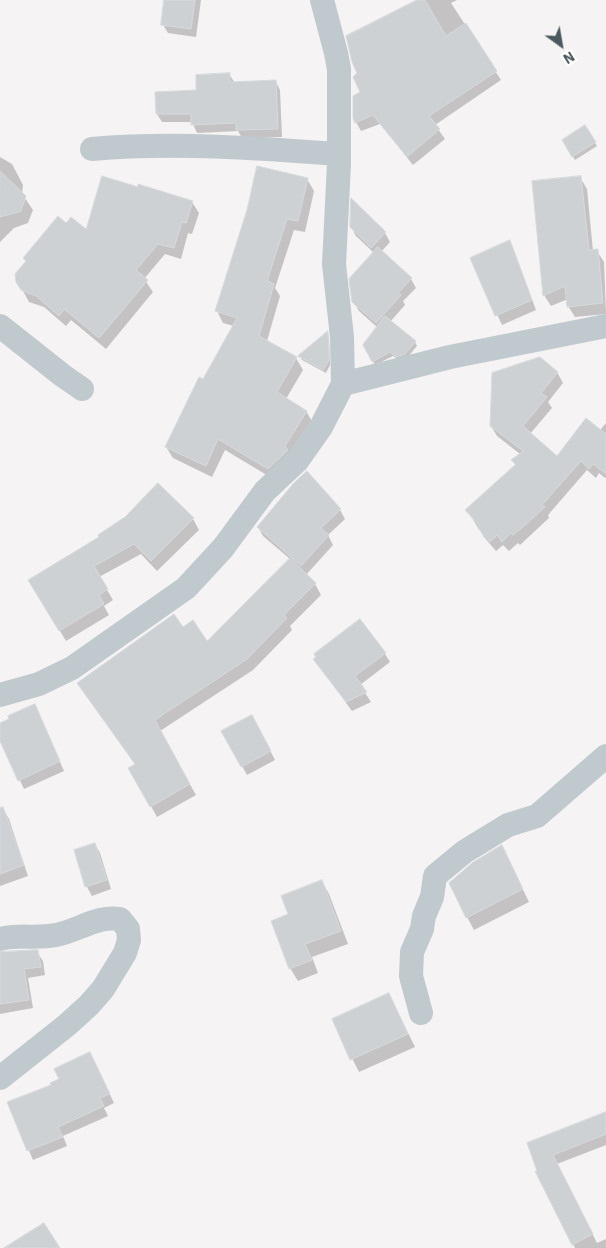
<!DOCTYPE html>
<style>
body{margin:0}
#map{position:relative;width:606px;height:1248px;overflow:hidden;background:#f5f3f3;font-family:"IBM Plex Sans",sans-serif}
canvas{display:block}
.north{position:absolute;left:536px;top:20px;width:50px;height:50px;-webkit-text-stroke:4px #fff;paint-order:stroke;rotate:148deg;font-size:14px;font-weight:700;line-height:20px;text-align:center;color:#4b595f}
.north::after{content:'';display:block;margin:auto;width:18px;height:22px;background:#4b595f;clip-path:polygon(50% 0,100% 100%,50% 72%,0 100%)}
</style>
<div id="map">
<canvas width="606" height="1248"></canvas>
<div class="north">N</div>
</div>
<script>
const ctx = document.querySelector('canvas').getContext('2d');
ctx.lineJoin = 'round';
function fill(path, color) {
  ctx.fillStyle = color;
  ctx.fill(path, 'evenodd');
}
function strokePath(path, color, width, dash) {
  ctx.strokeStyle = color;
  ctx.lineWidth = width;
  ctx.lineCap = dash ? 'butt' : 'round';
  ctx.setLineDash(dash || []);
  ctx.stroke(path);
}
fill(new Path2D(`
 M166,0H201L196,37L168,33L163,25Z
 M418,0H457L451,3L501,80L435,125L445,139L413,165L380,124L361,131L356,122L362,93Z
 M229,74L235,83L276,82L280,90L282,137L242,138L238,131L197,133L192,122H162L157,114Z
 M585,127L597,146L575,160L563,140Z
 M0,157L12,164L23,185L22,194L33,210L28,223L14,228L0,242Z
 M580,177L587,189L593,251H597L604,262L606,314L575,317L568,306V299L551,306L544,295Z
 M307,179L314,191L305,232L294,230L275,288L280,296L267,341L296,358L303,370L286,399L306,411L313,423L275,480L225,450L212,477L173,458L166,447L234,326L223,323L217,311Z
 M352,201L385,233L390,242L381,252L411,279L416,288L403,301L405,305L390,322L415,342L417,346L407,358L399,360L393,356L375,365L364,345L378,328L359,311L353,301L374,253L356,236L351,227Z
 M192,202L199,213L192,234L188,233L181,259L165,254L144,279L153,292L106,349L71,320L66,326L44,307L29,302L18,282L26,263L24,258L66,225L87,231Z
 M509,242L514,251L536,310L502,325L471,259Z
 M327,333L329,337L330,365L326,373L302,360L300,356Z
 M557,372L563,383L548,402L552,408L530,434L557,457L600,430L606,423V477L605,478L599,473L596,478L587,470L548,515L549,518L520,545L518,543L509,551L503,545L496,551L484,537L467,510L516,466L512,460L520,454L497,436L491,426Z
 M307,472L340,510L345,519L328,535L333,545L306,575L315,584L321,595L290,626L292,630L253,670L160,731L196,795L157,817L130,768L136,765L85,694L182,629L206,643L290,559L263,536L258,527Z
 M193,519L199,530L157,571L141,554L99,577L113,600L104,606L109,615L66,641L30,581L100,537Z
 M385,654L390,662L360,685L371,702L352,711L315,660Z
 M39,714L64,771L24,789L0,738V724Z
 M257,725L275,760L247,775L242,766Z
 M3,808L9,819L28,876L0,886V809Z
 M95,844L100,853L111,889L92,896L87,887L75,850Z
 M508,859L529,902L474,930L467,917Z
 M322,881L329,894L348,944L312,957L318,973L298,981L290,968L289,915Z
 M37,952L43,961L45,975L28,978L33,1008L0,1014V953Z
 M389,994L415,1047L359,1072L333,1020Z
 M90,1053L114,1103L104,1108L108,1116L63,1136L67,1146L33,1160L9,1103L53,1085Z
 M606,1117V1145L557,1164L597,1243L606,1239V1248H575L537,1172L538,1171L528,1144Z`), '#0003');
const building = new Path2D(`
 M164,0H195L191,29L161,25Z
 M417,0H425L446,36L466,23L497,71L429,116L440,129L407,157L373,115L355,123L353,118V96L360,92L353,77L357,73L352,62L346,36Z
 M230,73V82L276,80L278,129L236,130V123L191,125V114H156L155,92L196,90V75Z
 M585,125L596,142L572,157L562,140Z
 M257,166L308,178L298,221L287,219L267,281L274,284L259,336L297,357L277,392L307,411L285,446L288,450L268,469L218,439L206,466L165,447L199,377L203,379L237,318L215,311L247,210Z
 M0,171L26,196L21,211L0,217Z
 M102,176L138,187V184L193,201L186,223L182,222L174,248L158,244L136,270L148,280L99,338L64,309L59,316L36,296L21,290L16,282L15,274L26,261L23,258L58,216L66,223L71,217L86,229Z
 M581,176L589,250L598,249L603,303L567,307L565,286L543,296L532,181Z
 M351,198L386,232L371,248L350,227Z
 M510,240L532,300L495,316L470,258Z
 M378,247L412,278L398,293L401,295L376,323L352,302L349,279Z
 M385,316L416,341L405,354L396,357L390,352L372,362L363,345Z
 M328,331L329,360L323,370L298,356Z
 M540,357L558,372L541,393L547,397L523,426L557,456L586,418L606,434V474L593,464L589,469L581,461L542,505L545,507L523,527L513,535L511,533L502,542L497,535L490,542L477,527L479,525L465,510L516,464L511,460L523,451L490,426L492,373Z
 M307,471L341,509L321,528L329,535L301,566L257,527L293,484Z
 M158,483L194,518L151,561L134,544L94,566L108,589L99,595L104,604L59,631L28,580L99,537L98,535L125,517Z
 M290,558L316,583L284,615L287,618L247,659L155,720L190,784L150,807L128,768L135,764L77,683L174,614L183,627L193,620L207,641Z
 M360,619L386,653L355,676L367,692L346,702L313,659L316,657L314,654Z
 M35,704L60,761L18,781L0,741V723L9,719L8,716Z
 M252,715L271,751L241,767L221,731Z
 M3,807L24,865L0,874V808Z
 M95,843L107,880L85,887L74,850Z
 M502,845L523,889L466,918L449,883L472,863Z
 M322,880L341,931L305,944L312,960L289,969L271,921L288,914L281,896Z
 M38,950L41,967L24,969L29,1000L0,1004V952Z
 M389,993L408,1034L350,1060L332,1019Z
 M90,1052L110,1094L100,1098L104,1106L58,1127L63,1137L27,1151L7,1102L51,1085L50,1083L59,1079L54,1069Z
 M606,1112V1134L553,1155L593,1234L572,1245L535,1171H537L527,1143Z
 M44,1223L60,1248H4Z`);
fill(building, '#cdd1d4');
strokePath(building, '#d7dadd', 1);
strokePath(new Path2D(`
 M92,149C174,142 257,148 338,154
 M0,326L62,375L82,389
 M343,384L450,357L606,326
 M0,695L39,684L72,668L186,588L223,548L265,491L297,461L321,427L343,384L342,337L334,264L339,164V69L336,53L322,0
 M0,939C18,934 37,939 56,935C78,931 97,915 120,919L128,929L129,940L125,953L103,989L89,1005L67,1025L0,1078
 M421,1013L411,976L412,952L422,929L424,916L432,897L435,876L464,852L508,825L537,816L606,756`), '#bfc9ce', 24);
</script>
